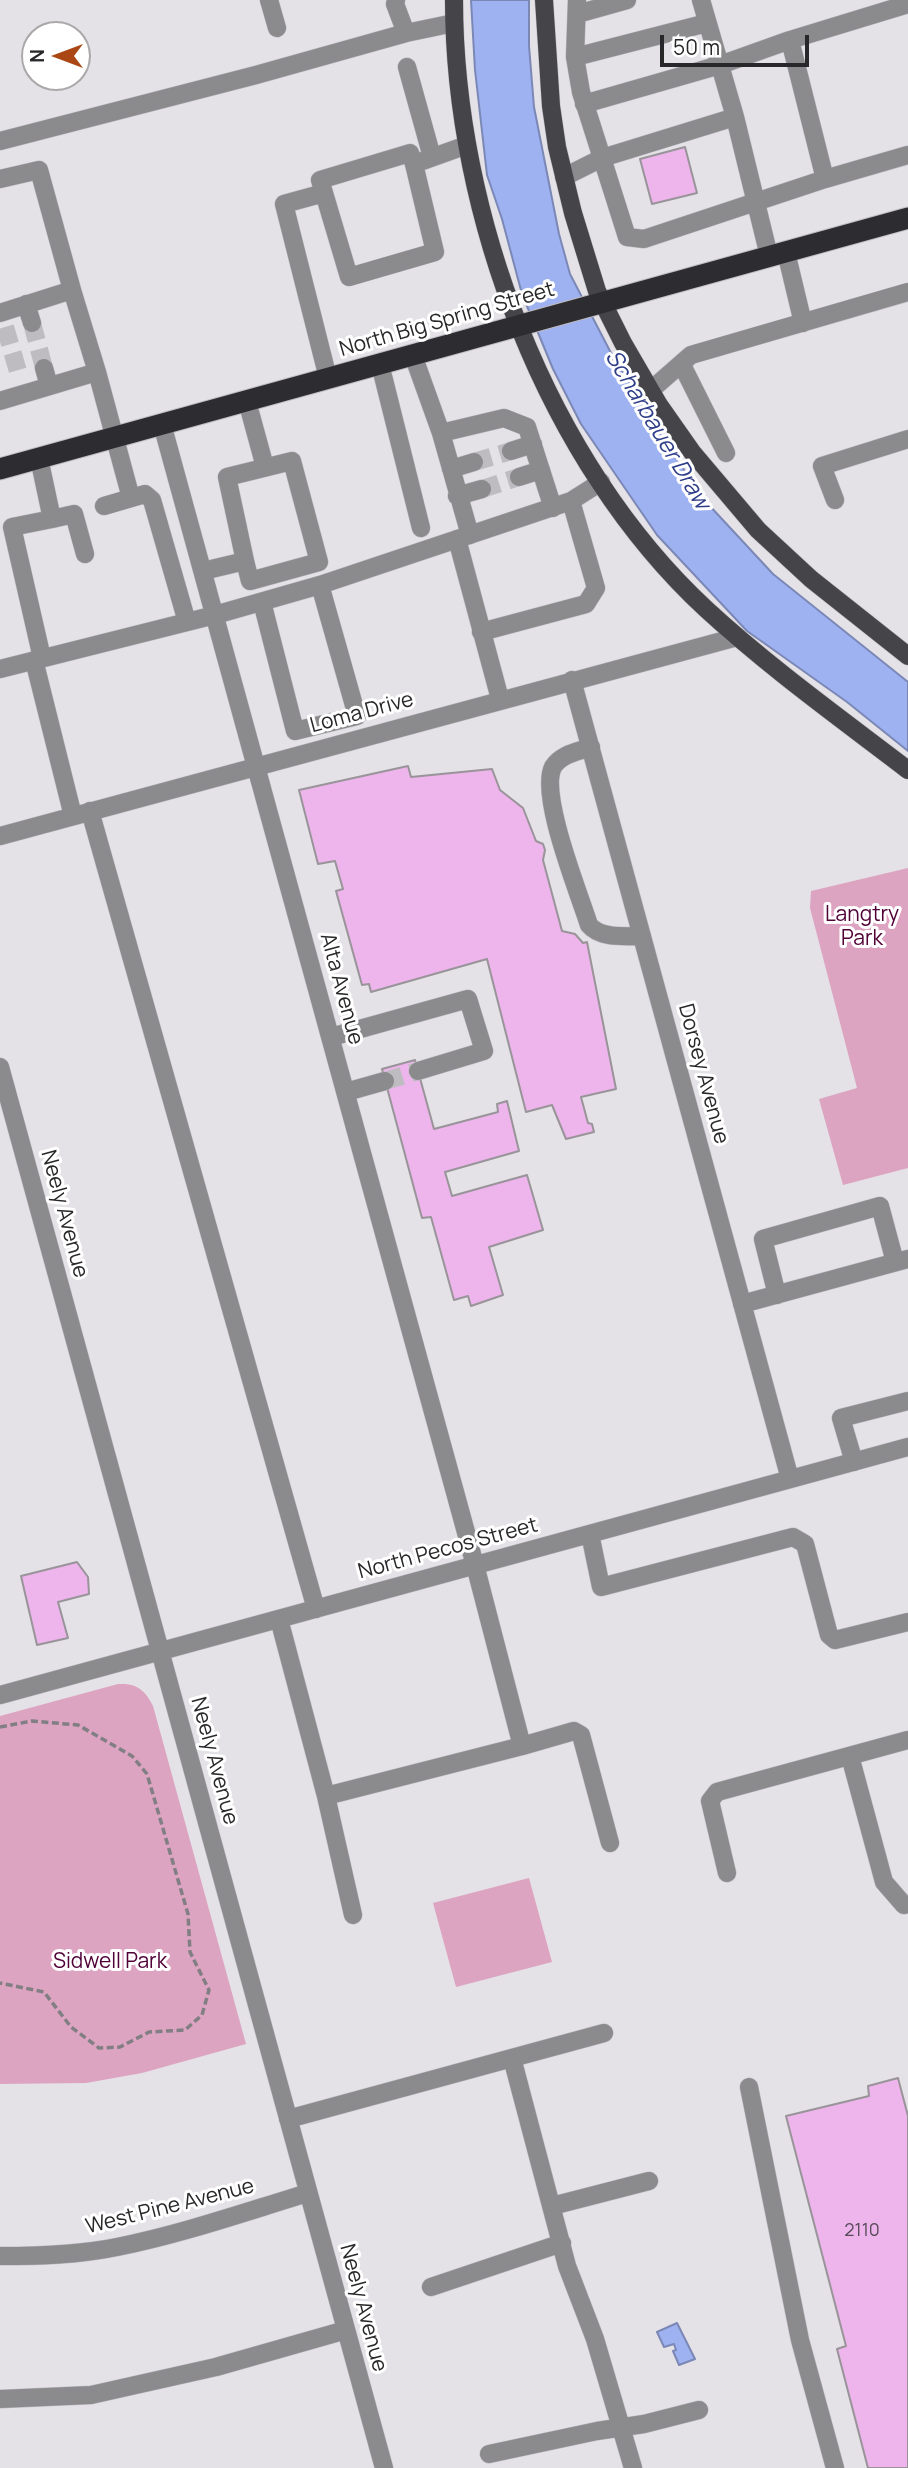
<!DOCTYPE html>
<style>
body{margin:0}
#map{position:relative;width:908px;height:2468px;overflow:hidden;background:#e4e1e7;font-family:Manrope,sans-serif}
canvas{display:block}
.north{position:absolute;left:21px;top:21px;width:70px;height:70px;box-sizing:border-box;background:#fff;border:2px solid #a9a9a9;border-radius:50%;rotate:270deg;font-size:19px;font-weight:700;line-height:28px;text-align:center;color:#282729}
.north::after{content:'';display:block;margin:auto;width:24px;height:32px;background:#ab4715;clip-path:polygon(50% 0,100% 100%,50% 72%,0 100%)}
.scale{position:absolute;left:660px;top:35px;width:149px;height:32px;box-sizing:border-box;border:4px solid #282729;border-top:0;padding-left:9px;font-size:21px;line-height:24px;white-space:nowrap;color:#282729;-webkit-text-stroke:5px #fff;paint-order:stroke}
</style>
<div id="map">
<canvas width="908" height="2468"></canvas>
<div class="north">N</div>
<div class="scale">50 m</div>
</div>
<script>
const ctx = document.querySelector('canvas').getContext('2d');
ctx.lineJoin = 'round';
function fill(path, color) {
  ctx.fillStyle = color;
  ctx.fill(path, 'evenodd');
}
function strokePath(path, color, width, dash) {
  ctx.strokeStyle = color;
  ctx.lineWidth = width;
  ctx.lineCap = dash ? 'butt' : 'round';
  ctx.setLineDash(dash || []);
  ctx.stroke(path);
}
function write(font, color, halo, rows, align = 'center') {
  ctx.font = font + ' Manrope,sans-serif';
  ctx.lineWidth = 6;
  ctx.setLineDash([]);
  ctx.textBaseline = 'middle';
  ctx.strokeStyle = halo;
  ctx.fillStyle = color;
  for (const [text, x, y, turn = 0] of rows) {
    ctx.save();
    ctx.translate(x, y);
    ctx.rotate((+turn || 0) * Math.PI / 180);
    ctx.textAlign = isNaN(turn) ? turn : align;
    if (halo) ctx.strokeText(text, 0, 0);
    ctx.fillText(text, 0, 0);
    ctx.restore();
  }
}
fill(new Path2D(`
 M908,868V1168L843,1185L819,1099L857,1088L810,908L811,891Z
 M118,1684C137,1683 145,1690 153,1706L246,2044L142,2073L86,2083L0,2084V1716Z
 M529,1878L552,1962L456,1987L433,1903Z`), '#dda4c2');
const water = new Path2D(`
 M471,0H529V46L534,107L559,234L570,274L610,351L666,444L708,504L773,574L908,682V751L847,702L747,631L657,535L581,424L553,369L522,294L502,219L487,175L475,70Z
 M677,2323L695,2359L679,2365L673,2351L676,2350L674,2344L664,2347L657,2332Z`);
fill(water, '#9eb2f2');
strokePath(water, '#7b88b6', 2);
const building = new Path2D(`
 M685,147L697,193L652,204L640,159Z
 M408,766L411,777L492,769L500,790L523,808L536,841L543,844L545,850L543,860L562,931L575,934L583,943L587,942L616,1089L581,1097L588,1123L592,1124L594,1132L566,1139L552,1105L526,1112L487,959L371,992L369,984L362,985L336,891L343,889L335,861L318,864L299,790Z
 M415,1060L434,1129L498,1112L497,1104L507,1101L519,1151L445,1172L452,1196L527,1175L543,1230L489,1247L503,1295L471,1306L468,1296L454,1300L431,1217L422,1218L382,1069Z
 M77,1562L88,1577L89,1594L58,1602L68,1638L37,1645L21,1576Z
 M898,2078L908,2116V2468H868L837,2349L846,2346L786,2116L869,2096L868,2086Z`);
fill(building, '#edb5eb');
strokePath(building, '#999499', 2);
strokePath(new Path2D(`
 M32,323L44,368
 M5,327L20,378
 M474,462L511,451
 M482,489L519,477
 M385,1081L418,1071`), '#bebcc1', 18, [18, 9]);
const minor = new Path2D(`
 M269,0L277,28
 M396,0L395,4L406,33L454,23
 M577,0L575,57L581,92L602,158L735,117
 M701,0L735,117L769,256
 M577,14L627,0
 M790,40L908,4
 M575,57L707,23
 M407,67L432,157
 M584,104L720,65L790,40L825,179
 M0,141L256,75L406,33
 M564,177L602,158L627,237L644,239L825,179L908,155
 M0,179L39,170L72,290
 M324,193L320,180L410,153L414,164
 M786,252L803,323
 M26,304L32,323
 M0,313L72,290L97,372L131,498
 M413,355L441,433L470,535
 M380,364L421,528
 M682,365L726,453
 M44,368L49,386
 M328,378L284,204L324,193L349,277L435,252L414,164L467,145
 M651,390L691,355L908,292
 M0,401L97,372
 M247,401L265,467
 M162,424L475,1565L522,1746L326,1796L279,1619
 M441,433L504,418L527,427L553,508
 M511,451L533,444
 M39,458L52,519L12,527L42,658
 M451,469L474,462
 M519,477L541,470
 M457,496L482,489
 M835,500L822,466L908,439
 M104,506L145,494L152,500L187,622
 M52,519L74,514L85,554
 M457,539L500,699
 M203,571L245,561L250,581L319,562L292,461L227,477L245,561
 M262,602L295,731L357,716L320,585
 M481,632L586,604L596,588L571,501L601,482
 M34,660L73,816
 M0,669L215,615L320,585L571,501
 M572,680L790,1479
 M591,747C577,752 561,754 553,767C539,795 579,893 589,925C601,939 625,936 642,936
 M90,811L316,1609
 M0,836L737,637
 M331,1037L468,999L484,1051L418,1071
 M0,1067L384,2468
 M346,1092L385,1081
 M777,1295L763,1239L880,1206L895,1262
 M742,1304L908,1259
 M854,1462L841,1418L908,1401
 M590,1534L601,1587L793,1537L805,1544L829,1635L835,1640L908,1622
 M0,1695L908,1447
 M522,1746L574,1731L581,1735L610,1843
 M850,1756L884,1882L904,1905
 M326,1796L353,1915
 M727,1873L710,1801L717,1792L908,1740
 M512,2058L604,2033
 M749,2087L800,2340L835,2468
 M288,2119L512,2058L567,2266L595,2339L633,2468
 M552,2206L649,2181
 M0,2256C39,2256 79,2255 117,2247C182,2234 245,2212 308,2193
 M431,2287L562,2243
 M0,2399L91,2395L216,2367L346,2330
 M489,2454L597,2431L644,2424L699,2410`);
const major = new Path2D(`
 M454,0C454,214 547,462 706,609C769,667 840,718 908,770
 M544,0L551,106L557,147L573,213L597,291L623,343L659,405L692,452L758,530L811,579L908,656`);
const highway = new Path2D(`
 M0,469L908,218`);
strokePath(minor, '#bebcc1', 19);
strokePath(major, '#bebcc1', 19);
strokePath(highway, '#bebcc1', 23);
strokePath(new Path2D(`
 M0,1727L32,1721L78,1725L132,1756L147,1774L188,1914L190,1952L209,1990L202,2015L185,2030L149,2032L120,2047L99,2048L71,2027L44,1992L0,1983`), '#817f83', 3.5, [7, 3.5]);
strokePath(minor, '#8b8b8d', 18);
strokePath(major, '#454549', 18);
strokePath(highway, '#2d2d31', 21);
write('18px', '#594a5a', null, [
 ["2110",862,2231]
]);
write('21px', '#282729', '#fff', [
 ["North Big Spring Street",447,320,-16],
 ["Loma Drive",362,713,-15],
 ["Alta Avenue",341,989,75],
 ["Dorsey Avenue",703,1074,75],
 ["Neely Avenue",64,1214,75],
 ["North Pecos Street",448,1549,-15],
 ["Neely Avenue",214,1761,75],
 ["West Pine Avenue",170,2207,-14],
 ["Neely Avenue",363,2308,75]
]);
write('21px', '#510037', '#fff', [
 ["Langtry",862,915],
 ["Park",862,939],
 ["Sidwell Park",110,1962]
]);
write('italic 23px', '#2f3e89', '#fff', [
 ["Scharbauer Draw",657,430,59]
]);
</script>
